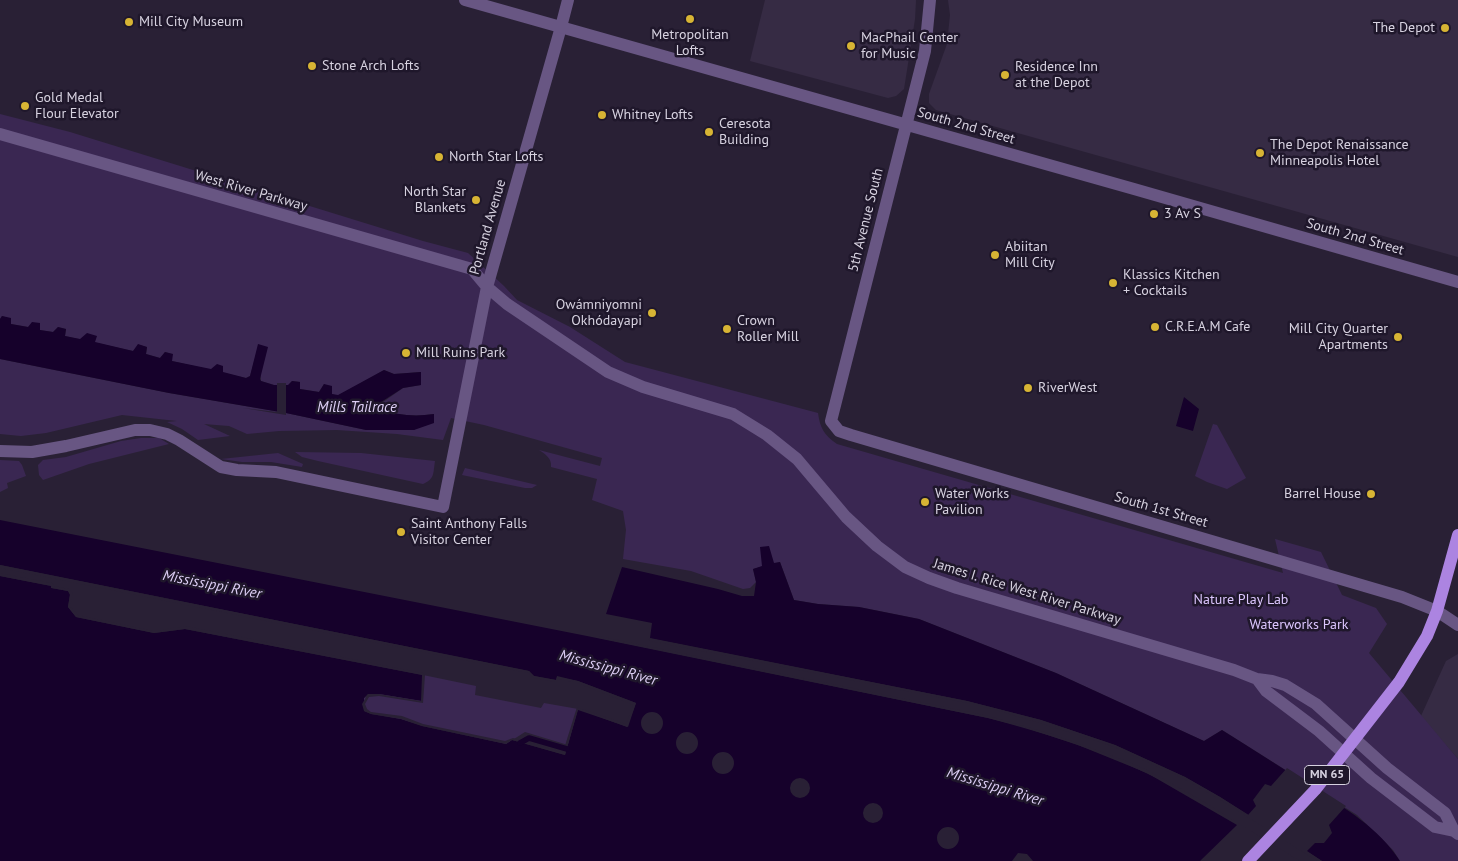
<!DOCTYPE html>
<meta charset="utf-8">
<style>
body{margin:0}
canvas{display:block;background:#292035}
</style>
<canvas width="1458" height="861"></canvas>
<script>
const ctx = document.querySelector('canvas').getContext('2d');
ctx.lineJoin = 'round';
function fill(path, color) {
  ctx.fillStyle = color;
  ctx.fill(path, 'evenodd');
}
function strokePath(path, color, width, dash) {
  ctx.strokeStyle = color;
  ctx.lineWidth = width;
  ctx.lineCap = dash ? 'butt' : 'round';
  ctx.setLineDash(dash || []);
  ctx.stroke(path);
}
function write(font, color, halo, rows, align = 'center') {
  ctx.font = font + ' "PT Sans",sans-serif';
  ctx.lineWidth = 5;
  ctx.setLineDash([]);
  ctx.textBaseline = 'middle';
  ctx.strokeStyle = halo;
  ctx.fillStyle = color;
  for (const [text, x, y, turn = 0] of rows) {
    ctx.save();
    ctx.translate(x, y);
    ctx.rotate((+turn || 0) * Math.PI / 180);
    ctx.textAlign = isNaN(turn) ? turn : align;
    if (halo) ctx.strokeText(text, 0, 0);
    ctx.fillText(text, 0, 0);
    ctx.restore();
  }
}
fill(new Path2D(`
 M765,0H916L915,19L904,89L896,96L888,98L750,61Z
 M948,0H1458V257L936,110L929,103V94L947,44L950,15Z
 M1458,654V759L1421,716L1446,661Z`), '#362b44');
fill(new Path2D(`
 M0,114L70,132L423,241L468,253L504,286L517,300L570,327L625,362L818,413C820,428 824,435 837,444L1283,573L1275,539L1321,552L1342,595L1376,608L1387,624L1369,653L1458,759V861H1400L1393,850L1357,815L1222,730L1204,741L1056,673L919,619L859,607L818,604L794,600L780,562L753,569L756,582L750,588L743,589L691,571L623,559L626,530L623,511L592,500L597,479L551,467C552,458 545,454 539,450L600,466L602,458L484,425L451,418L443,440L397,434L337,430L279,431L247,434L229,426L204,424L230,436L198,440L182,429L167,422L177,421L122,415L46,433L21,436L0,434V359L169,393L286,413L366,430H414L434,414C414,417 397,415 378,409L376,407L403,388L421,385V372L394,374L384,370L338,396L332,394L324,384L319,392L300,389V382L292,381L289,385H274L261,381L259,344L250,376L246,378L172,361V354L165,352L160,358L146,354L147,347L139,345L133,351L65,336L66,329L58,327L53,332L39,330L40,323L28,327L11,324V319L2,316L0,319Z
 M1213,424L1217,425L1246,478L1227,489L1207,482L1195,476Z
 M141,438H159L169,444L89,464L43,480L39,475L38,465L43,460L66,457L121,441Z
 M295,452L361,453L435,461C433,473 435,479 423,484L318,461L302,457Z
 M278,453L303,464L302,467L271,462H242L221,459Z
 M0,460L19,461L22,465L26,476L7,483L8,488L0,492Z
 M465,468L537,485L532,488H525L462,475Z
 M423,675L476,686L475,695L541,708L544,703L578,709L568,745L525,732L506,744L364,711V698Z`), '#3a2752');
fill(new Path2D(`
 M2,316L11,318V324L28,327L32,322L40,323V330L53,332L58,327L66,329L65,336L80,339L87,333L97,336L95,342L133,351L138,344L147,347L146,354L160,358L165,352L173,354L172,361L211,369L217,364L223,366V372L246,378L250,376L258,344L268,347L260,379L261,381L274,385H288L292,381L300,382V389L319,392L324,384L332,386V394L338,395L384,370L394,374L421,372V385L403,388L378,404L376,407L378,409C397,415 414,417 434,414V423L414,430H366L286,413L169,393L0,359V319Z
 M1184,397L1199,409L1193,431L1176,426Z
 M0,520L587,636L988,718C1042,732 1096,749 1146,773C1199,797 1248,831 1297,861H0V576L52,586V588L68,591L70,594L68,607L76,617L154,633L185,629L423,675L422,701L379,694H368L364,698V711L371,714L401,719L422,726L506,744L512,740L565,755L578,709L627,727L636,703L578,681L557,677L556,680L534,676L529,671L0,565Z
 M769,546L774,563L780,562L794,600L818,604L859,607L919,619L1056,673L1204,741L1222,730C1252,749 1283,768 1313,788C1345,808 1379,828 1400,861H1322L1220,797L1185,777L1115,745L1041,720L967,701L650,638L652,623L606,614L622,567L718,589L742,596H754L756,582L753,569L762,566L760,547Z`), '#16012b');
fill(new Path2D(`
 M277,383H286V415L243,408L277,412Z
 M0,565L529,671L534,676L556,680L557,676L578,681L636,703L628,727L578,710L565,755L512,740L506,744L422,726L401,719L371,714L364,711L362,704L368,694H379L421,701L422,675L185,629L154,633L76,617L68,607L70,595L68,591L51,588V586L0,576V573L52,583L54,586L69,589L73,594L70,606L78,615L154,631L186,626L423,673L425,675L423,703L379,696L369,697L365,704L367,709L371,712L402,716L423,724L505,741L513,738L563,752L577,707L626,724L633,705L577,683L559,679L556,682L534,678L528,673L0,568Z
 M599,636L989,716L1052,734L1121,759L1149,771L1201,800L1300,861H1200L1237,825L1147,773L1078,745L1020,726L988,718L599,638Z
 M648,638L967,701L1041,720L1115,745L1185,777L1220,797L1248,815L1256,806L1253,800L1265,784L1271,786L1287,768L1346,806L1329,825L1332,833L1324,843H1315L1307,851L1322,861H1317L1219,799L1184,779L1114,747L1082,736L999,711L967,703L650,641Z
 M641 723a11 11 0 1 1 22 0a11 11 0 1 1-22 0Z
 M676 743a11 11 0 1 1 22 0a11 11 0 1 1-22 0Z
 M712 763a11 11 0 1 1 22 0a11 11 0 1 1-22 0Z
 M790 788a10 10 0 1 1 20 0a10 10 0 1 1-20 0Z
 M863 813a10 10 0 1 1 20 0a10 10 0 1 1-20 0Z
 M937 838a11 11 0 1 1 22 0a11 11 0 1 1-22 0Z
 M1018,853L1027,854L1033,861H1012Z`), '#292035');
strokePath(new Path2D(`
 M520,743L529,738L567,749`), '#16012b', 5.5);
strokePath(new Path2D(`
 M0,134L472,269L487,287L507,304L608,372L643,387L733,414L767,435L797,459L846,517L877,546L905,567L929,578L957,588L1234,670L1257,679L1272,681L1285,685L1316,704L1387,768L1445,813L1454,831
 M0,451L32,452L66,446L135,430H150L167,434L179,440L221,467L237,470L276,472L443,507L487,287L561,27
 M1257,679L1266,691L1319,731L1371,778L1435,827L1454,831L1458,834`), '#685683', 12);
strokePath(new Path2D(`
 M465,0L1134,189L1458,282
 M930,0L925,51L831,421L839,431L851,435L1402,597L1437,611L1458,625
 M561,27L568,0`), '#685683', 12);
strokePath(new Path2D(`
 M1248,861L1315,790L1399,682L1427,636L1437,611L1458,535`), '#ac84e1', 12);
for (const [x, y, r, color] of [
 [690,19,5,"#d7b434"],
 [129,22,5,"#d7b434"],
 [1445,28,5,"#d7b434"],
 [851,46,5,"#d7b434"],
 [312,66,5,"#d7b434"],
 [1005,75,5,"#d7b434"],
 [25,106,5,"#d7b434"],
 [602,115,5,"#d7b434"],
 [709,132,5,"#d7b434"],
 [1260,153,5,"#d7b434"],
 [439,157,5,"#d7b434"],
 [476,200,5,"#d7b434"],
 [1154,214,5,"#d7b434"],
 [995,255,5,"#d7b434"],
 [1113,283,5,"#d7b434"],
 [652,313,5,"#d7b434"],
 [1155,327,5,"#d7b434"],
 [727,329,5,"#d7b434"],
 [1398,337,5,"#d7b434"],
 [406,353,5,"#d7b434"],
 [1028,388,5,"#d7b434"],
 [1371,494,5,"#d7b434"],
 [925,502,5,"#d7b434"],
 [401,532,5,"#d7b434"]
]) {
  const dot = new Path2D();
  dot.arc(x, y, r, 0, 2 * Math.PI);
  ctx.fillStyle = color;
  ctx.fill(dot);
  strokePath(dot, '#1f172b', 2);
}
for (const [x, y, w] of [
 [1327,775,45]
]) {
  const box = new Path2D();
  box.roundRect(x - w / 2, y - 9.5, w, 19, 4);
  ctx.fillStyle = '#1f172b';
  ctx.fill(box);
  strokePath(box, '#d7d2e0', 1);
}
write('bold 12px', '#d7d2e0', null, [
 ["MN 65",1327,775]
]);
write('14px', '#d7d2e0', '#1f172b', [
 ["Mill City Museum",139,22],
 ["The Depot",1435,28,"right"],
 ["Metropolitan",690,35,"center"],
 ["Lofts",690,51,"center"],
 ["MacPhail Center",861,38],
 ["for Music",861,54],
 ["Stone Arch Lofts",322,66],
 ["Residence Inn",1015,67],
 ["at the Depot",1015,83],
 ["Gold Medal",35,98],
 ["Flour Elevator",35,114],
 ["Whitney Lofts",612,115],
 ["Ceresota",719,124],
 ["Building",719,140],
 ["The Depot Renaissance",1270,145],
 ["Minneapolis Hotel",1270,161],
 ["North Star Lofts",449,157],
 ["North Star",466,192,"right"],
 ["Blankets",466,208,"right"],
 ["3 Av S",1164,214],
 ["Abiitan",1005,247],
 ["Mill City",1005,263],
 ["Klassics Kitchen",1123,275],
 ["+ Cocktails",1123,291],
 ["Owámniyomni",642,305,"right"],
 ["Okhódayapi",642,321,"right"],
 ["Crown",737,321],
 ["Roller Mill",737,337],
 ["C.R.E.A.M Cafe",1165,327],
 ["Mill City Quarter",1388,329,"right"],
 ["Apartments",1388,345,"right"],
 ["Mill Ruins Park",416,353],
 ["RiverWest",1038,388],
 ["Water Works",935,494],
 ["Pavilion",935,510],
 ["Barrel House",1361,494,"right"],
 ["Saint Anthony Falls",411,524],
 ["Visitor Center",411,540]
], 'left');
write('14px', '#d7d2e0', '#1f172b', [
 ["South 2nd Street",966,126,16],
 ["West River Parkway",251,191,16],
 ["5th Avenue South",866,220,-76],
 ["Portland Avenue",488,227,-74],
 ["South 2nd Street",1355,237,16],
 ["South 1st Street",1161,510,16],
 ["James I. Rice West River Parkway",1027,592,17]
]);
write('14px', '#dcc6fe', '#1f172b', [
 ["Nature Play Lab",1241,600],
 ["Waterworks Park",1299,625]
]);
write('italic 15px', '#ddcff5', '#1f172b', [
 ["Mills Tailrace",357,408],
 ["Mississippi River",212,585,11],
 ["Mississippi River",608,668,15],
 ["Mississippi River",995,787,17]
]);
</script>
